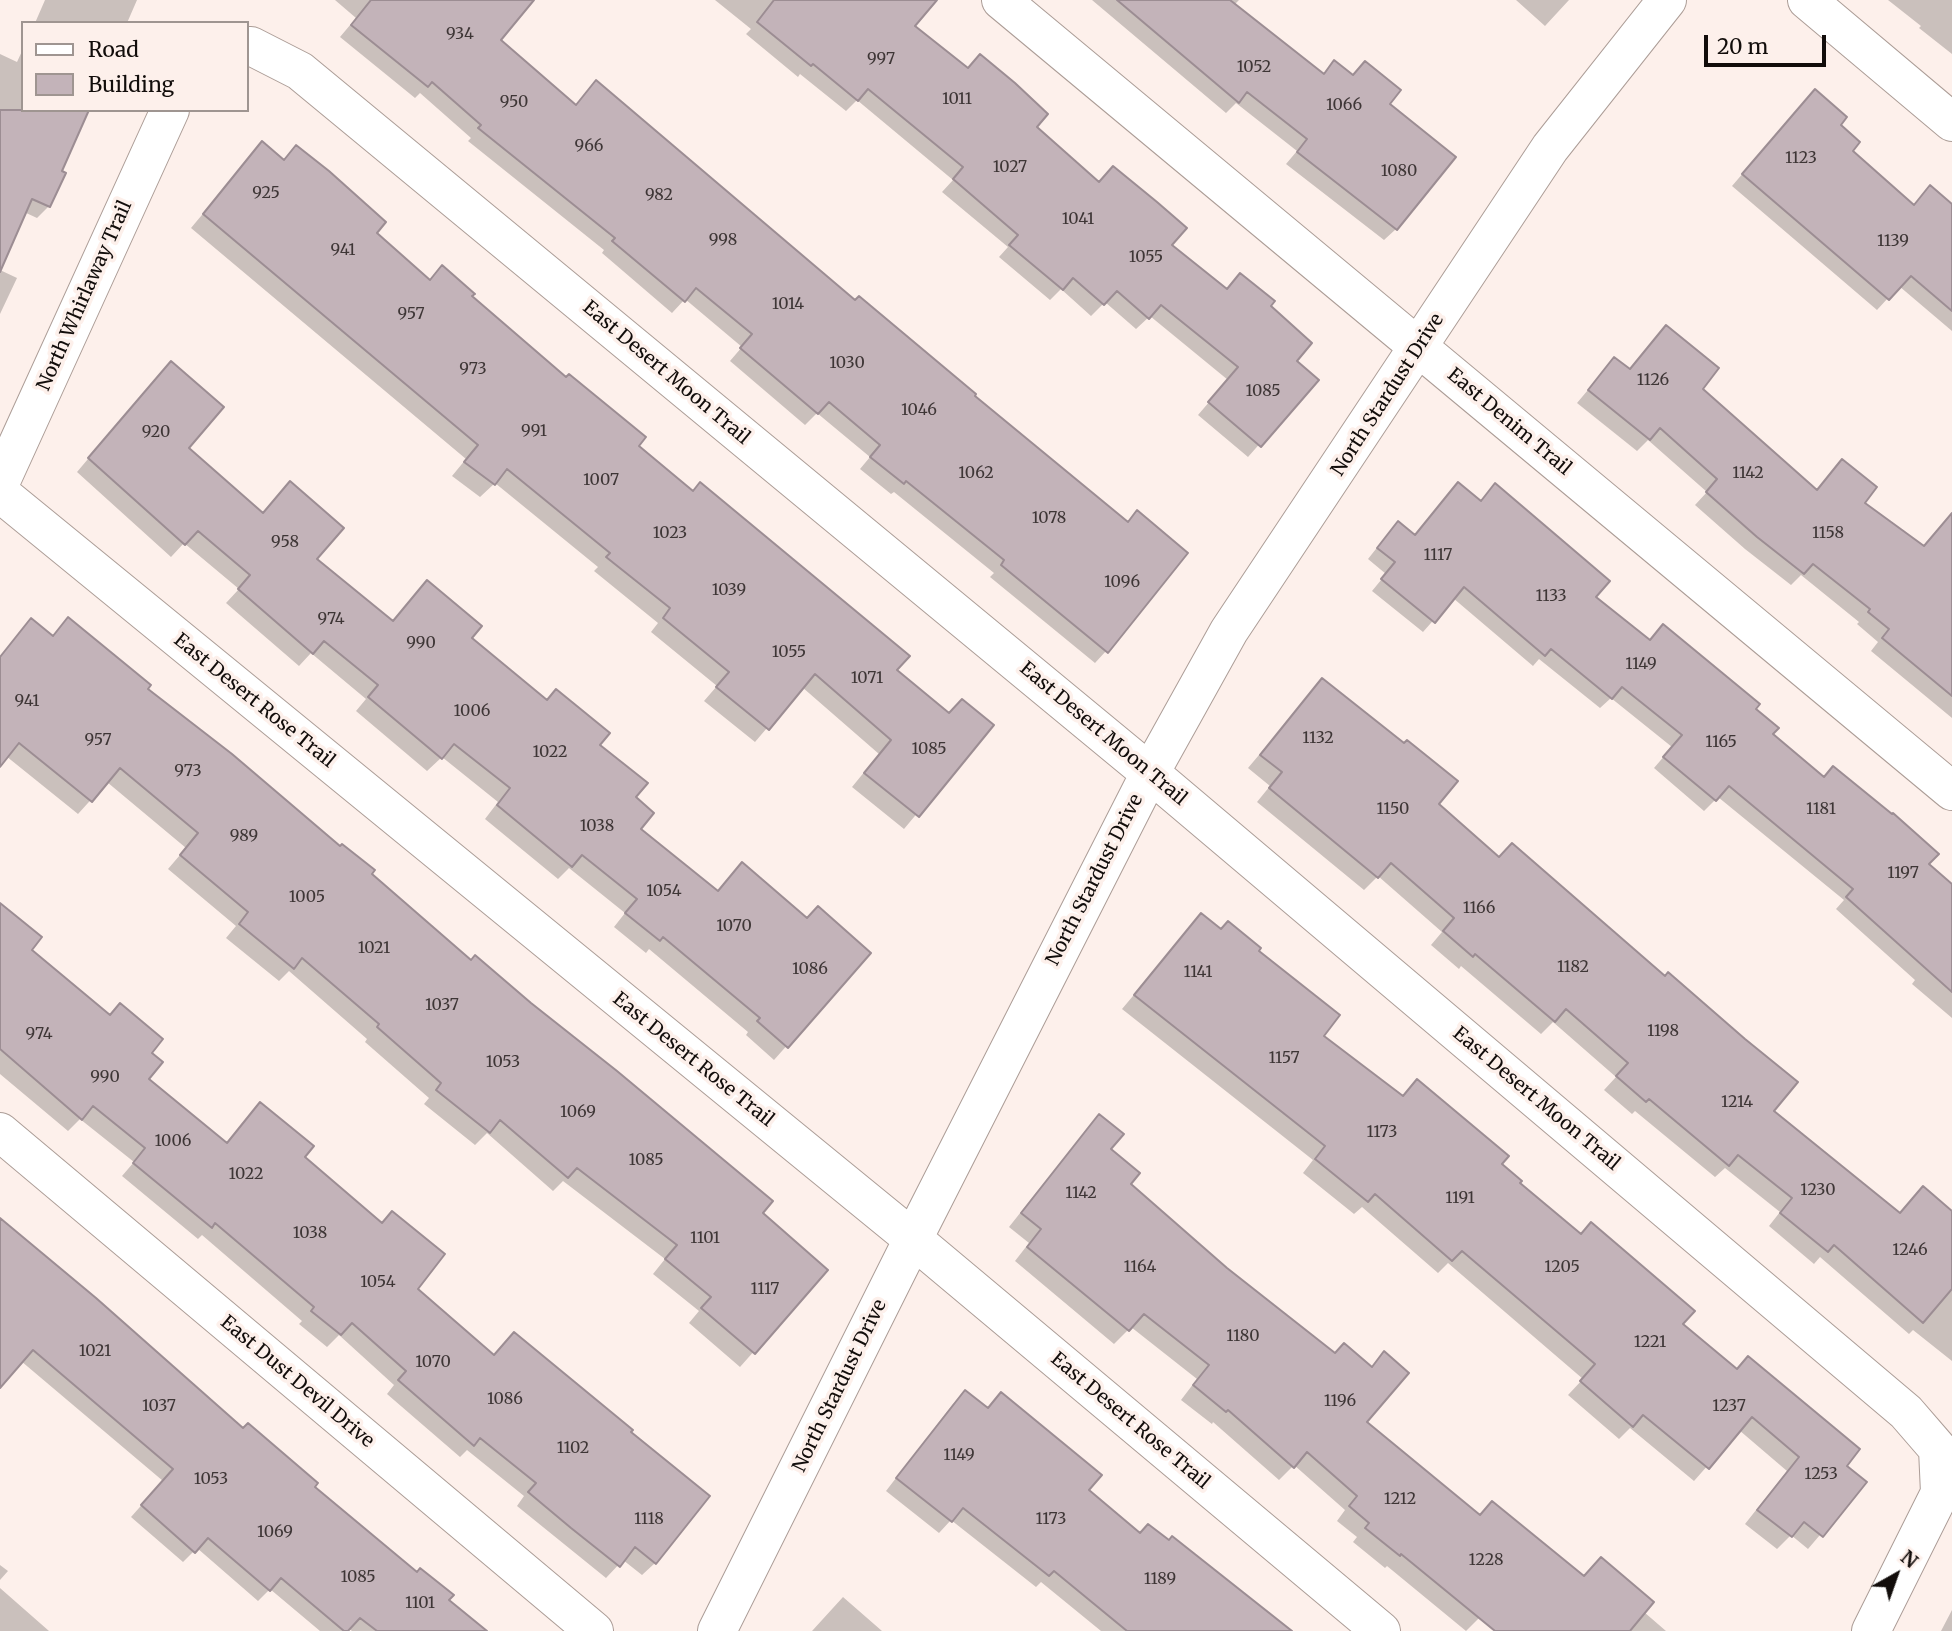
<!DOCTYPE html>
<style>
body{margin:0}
#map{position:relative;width:1952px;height:1631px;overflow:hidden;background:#fdf0eb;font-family:Merriweather,serif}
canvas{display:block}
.legend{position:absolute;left:21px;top:21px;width:228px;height:91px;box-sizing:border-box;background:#fdf0eb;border:2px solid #9f9591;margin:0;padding:9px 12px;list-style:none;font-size:21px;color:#120d0b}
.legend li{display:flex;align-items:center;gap:14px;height:35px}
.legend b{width:35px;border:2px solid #9f9591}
.north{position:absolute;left:1861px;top:1540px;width:70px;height:70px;-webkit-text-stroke:5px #fdf0eb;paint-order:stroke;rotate:40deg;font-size:19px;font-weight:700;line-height:28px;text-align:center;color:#120d0b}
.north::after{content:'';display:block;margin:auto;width:24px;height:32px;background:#120d0b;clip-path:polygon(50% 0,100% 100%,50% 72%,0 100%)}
.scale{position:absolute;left:1704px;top:35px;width:122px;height:32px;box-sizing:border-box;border:4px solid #120d0b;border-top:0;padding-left:9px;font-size:21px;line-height:24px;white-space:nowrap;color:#120d0b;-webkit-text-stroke:5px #fdf0eb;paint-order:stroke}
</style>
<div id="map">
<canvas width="1952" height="1631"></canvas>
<ul class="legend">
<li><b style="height:9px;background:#fff"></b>Road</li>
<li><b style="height:19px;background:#c3b3b9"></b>Building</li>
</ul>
<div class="north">N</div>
<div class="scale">20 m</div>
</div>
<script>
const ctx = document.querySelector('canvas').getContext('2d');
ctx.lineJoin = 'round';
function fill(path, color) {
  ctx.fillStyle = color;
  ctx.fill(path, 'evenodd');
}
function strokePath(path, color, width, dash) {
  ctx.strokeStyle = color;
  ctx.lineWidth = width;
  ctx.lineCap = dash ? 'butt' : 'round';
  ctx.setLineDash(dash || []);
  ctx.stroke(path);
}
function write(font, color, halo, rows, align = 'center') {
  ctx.font = font + ' Merriweather,serif';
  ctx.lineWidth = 7;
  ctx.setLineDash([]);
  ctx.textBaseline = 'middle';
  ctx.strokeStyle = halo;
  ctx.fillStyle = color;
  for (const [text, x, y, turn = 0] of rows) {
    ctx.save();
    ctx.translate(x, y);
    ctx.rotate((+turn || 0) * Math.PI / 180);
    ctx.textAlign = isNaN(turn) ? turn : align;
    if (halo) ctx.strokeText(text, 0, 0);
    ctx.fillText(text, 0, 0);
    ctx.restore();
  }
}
fill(new Path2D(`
 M45,0H137L127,23H35Z
 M335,0H493L499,40L574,106L596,83L855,302L1127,523L1137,513L1106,651L1095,663L990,577L994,573L894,492L891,494L860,469L870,457L817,413L805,425L730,361L742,347L685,299L672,313L602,253L604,250L468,141L471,138L420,93L415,98L340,37L356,18Z
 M715,0H910L913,26L1034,128L1170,245L1226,290L1241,275L1268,307L1294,361L1316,380L1248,457L1198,415L1228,380L1150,316L1136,329L1105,302L1091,316L1061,289L1050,300L999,257L1008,247L942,192L953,180L857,100L846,111L800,74L798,77L746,34L751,29Z
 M1092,0H1239L1234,5L1322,75L1335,63L1388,104L1396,229L1384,240L1286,164L1297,151L1236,103L1226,113Z
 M1516,0H1569L1545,26Z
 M1888,0H1952V54L1919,28L1921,26Z
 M23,49V110L60,172L49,206L37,218L24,212L0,267V54L17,62Z
 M1804,102L1838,125L1850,151L1913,206L1930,187L1952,206V331L1899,286L1877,310L1732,186Z
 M262,143L283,161L296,147L374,234L428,281L442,268L470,296L637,446L948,715L991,725L904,829L852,787L879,754L802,687L755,742L704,701L717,686L651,632L658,623L594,571L598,567L495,483L480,497L452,476L466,459L191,228Z
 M0,270L17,278L0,314Z
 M1666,327L1701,389L1816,491L1842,462L1863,503L1923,548L1952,519V718L1871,651L1878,642L1857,624L1859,622L1801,575L1791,585L1745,549L1695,505L1707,492L1648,440L1637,451L1577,403L1614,359L1629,370Z
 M158,376L187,448L392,622L427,582L469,638L598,745L633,798L638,829L717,892L742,865L806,920L869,953L774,1060L746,1035L748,1032L649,949L646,953L614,927L625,913L569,868L558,879L485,819L498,802L442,757L427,771L356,711L366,699L311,653L299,666L226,603L239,589L184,543L171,557L77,472Z
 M1458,485L1479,502L1495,485L1593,597L1649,642L1754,709L1771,734L1952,886V1018L1912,984L1915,980L1836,909L1844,900L1718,797L1704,811L1654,768L1672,747L1611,698L1600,708L1539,659L1533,666L1453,598L1423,632L1372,591L1386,574L1368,559L1387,535L1398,524L1414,536Z
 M68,620L146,689L370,874L826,1270L740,1367L689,1323L699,1311L653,1274L665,1259L563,1181L553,1191L487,1133L475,1145L424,1104L429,1098L365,1042L367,1039L289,971L279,981L226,938L236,926L168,869L186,848L107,782L78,814L6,756L0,762V656L31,621L51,637Z
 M1322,680L1437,804L1772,1112L1899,1214L1923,1188L1952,1213V1361L1913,1330L1909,1334L1820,1257L1814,1264L1769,1226L1780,1212L1725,1168L1715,1177L1635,1111L1632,1114L1604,1090L1616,1077L1553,1022L1541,1034L1461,966L1459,969L1431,945L1442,932L1378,876L1364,890L1257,802L1270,786L1248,768Z
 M0,906L30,950L149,1053L147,1079L225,1144L260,1104L303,1157L381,1224L392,1213L415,1289L655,1563L642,1575L623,1560L606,1578L517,1506L524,1496L467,1450L460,1457L387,1394L394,1385L339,1335L327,1347L299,1324L302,1321L202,1235L198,1239L122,1176L134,1162L80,1119L68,1131L0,1074Z
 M1201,915L1220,931L1256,951L1321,1036L1402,1098L1500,1164L1518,1183L1580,1235L1591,1224L1681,1324L1865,1482L1808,1549L1791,1535L1777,1549L1745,1524L1787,1471L1739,1430L1694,1481L1630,1428L1619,1439L1568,1395L1583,1379L1448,1263L1438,1273L1362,1207L1354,1214L1303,1173L1313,1160L1122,1009Z
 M1100,1117L1109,1149L1129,1184L1226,1269L1335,1355L1370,1368L1384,1354L1365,1423L1479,1516L1492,1503L1583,1578L1644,1612L1666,1631H1495L1479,1618L1466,1631L1387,1566L1385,1568L1353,1542L1357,1537L1337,1521L1345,1510L1294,1465L1279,1480L1213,1422L1212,1424L1181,1400L1197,1379L1131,1327L1114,1344L1015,1261L1029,1243L1009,1227L1086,1130Z
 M0,1220L243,1430L485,1631H352L348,1628L346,1631H320L270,1589L258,1601L197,1548L183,1562L131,1517L163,1481L21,1361L0,1384Z
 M965,1392L987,1409L1001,1394L1087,1491L1254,1631H1101L1041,1582L1036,1587L951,1520L939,1533L886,1491L953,1404Z
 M0,1565L8,1571L0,1580Z
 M0,1588L49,1631H0Z
 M843,1597L882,1631H812Z
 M1952,1610V1631H1941Z`), '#0003');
const building = new Path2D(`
 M371,0H534L501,40L576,105L596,80L855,300L859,296L976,394L975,396L1128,522L1137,510L1188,553L1108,653L1001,565L1004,560L906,481L904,484L870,457L880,445L829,402L818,414L740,348L752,334L696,288L685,302L612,241L615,238L478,128L481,125L432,82L428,87L351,25Z
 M774,0H937L915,26L968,68L980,54L1015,83L1048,114L1037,127L1099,182L1113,166L1157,202L1187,228L1172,245L1227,289L1240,273L1275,301L1271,306L1312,343L1297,361L1319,380L1261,447L1208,402L1238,367L1161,305L1149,319L1117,291L1104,305L1073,278L1063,290L1009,245L1018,235L953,179L963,167L868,89L858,101L813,64L811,66L757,22Z
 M1117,0H1230L1324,74L1334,60L1353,75L1365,61L1401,90L1390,104L1456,157L1397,230L1297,152L1307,139L1247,92L1239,103Z
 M1815,89L1847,117L1841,125L1860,142L1853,151L1914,205L1930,185L1952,204V311L1911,276L1889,300L1742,174Z
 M0,110H89L62,171L66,173L50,207L32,199L0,272Z
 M262,141L284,160L296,145L329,171L386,222L377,233L430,280L442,265L475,294L472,296L566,377L569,374L646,437L639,446L693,491L700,482L910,656L897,670L949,713L962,699L994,725L919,817L864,773L891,740L815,674L769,730L716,687L729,672L663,618L670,608L606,557L610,553L507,469L495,485L464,462L478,445L203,214Z
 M1666,325L1719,368L1703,389L1817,490L1842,459L1877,487L1865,503L1924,546L1952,513V696L1882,638L1889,629L1868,612L1870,609L1813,564L1804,574L1757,537L1706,492L1717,479L1660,428L1650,440L1588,390L1614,357L1630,369Z
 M171,361L224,407L189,448L263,513L290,481L344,528L317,559L393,621L427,580L482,626L472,638L547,700L556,689L610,733L600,745L648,783L636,797L654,813L641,829L718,891L742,862L807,918L818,906L871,953L788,1048L757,1021L760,1018L663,937L660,941L625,913L637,899L582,855L572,867L497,805L510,788L454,744L442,759L368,697L378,685L324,641L313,654L238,589L250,575L198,531L185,545L88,458Z
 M1458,482L1481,501L1495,483L1610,581L1596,597L1650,640L1663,624L1760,704L1756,709L1779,728L1773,734L1824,777L1833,766L1892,814L1893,813L1939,854L1929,864L1952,884V992L1846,897L1853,889L1729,786L1716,801L1663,757L1682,735L1622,687L1612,699L1551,649L1545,656L1464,587L1435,623L1381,579L1395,562L1377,548L1398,521L1415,535Z
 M68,617L151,685L148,689L232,754L340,846L342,844L375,870L372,874L471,960L475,955L531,1003L617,1071L773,1201L763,1213L828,1270L755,1354L701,1308L711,1297L665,1259L677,1245L577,1168L568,1178L500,1120L490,1133L436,1090L441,1083L377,1027L379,1024L302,958L294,969L239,924L248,912L180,855L198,833L120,768L92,802L19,743L0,767V657L31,618L53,636Z
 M1322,678L1404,743L1407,740L1458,781L1439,804L1499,857L1512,843L1665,976L1668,972L1745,1039L1798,1082L1774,1111L1900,1213L1923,1186L1952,1211V1289L1923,1323L1834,1245L1828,1252L1780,1213L1792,1198L1738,1155L1729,1166L1649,1099L1646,1102L1616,1076L1628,1063L1566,1009L1555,1022L1475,954L1473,957L1443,931L1454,918L1391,863L1378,878L1269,788L1282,772L1260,755Z
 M0,903L42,937L32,950L110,1015L120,1003L163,1039L152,1053L163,1062L149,1079L227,1143L260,1102L314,1146L305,1157L382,1223L392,1211L445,1254L418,1289L494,1355L514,1332L633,1430L631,1432L710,1496L656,1564L635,1547L620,1567L571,1528L528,1492L536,1483L480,1438L474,1446L398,1380L406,1371L352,1323L341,1335L311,1311L314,1307L215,1223L212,1228L133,1163L145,1148L93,1106L82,1120L0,1049Z
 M1201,913L1221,929L1228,921L1261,948L1259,951L1340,1015L1324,1036L1403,1096L1417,1079L1509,1156L1502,1164L1522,1181L1520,1183L1581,1234L1591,1222L1695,1311L1683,1324L1737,1369L1748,1356L1860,1449L1847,1466L1867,1482L1823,1537L1804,1522L1792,1537L1757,1510L1799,1457L1752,1417L1709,1469L1643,1415L1633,1427L1580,1381L1595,1364L1462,1251L1452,1261L1375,1194L1368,1202L1315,1159L1325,1146L1134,995Z
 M1099,1114L1124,1134L1111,1149L1140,1173L1131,1184L1227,1268L1335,1353L1344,1343L1372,1367L1384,1351L1409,1373L1367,1422L1480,1515L1492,1501L1584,1576L1601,1557L1654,1602L1630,1631H1495L1401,1554L1400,1556L1365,1528L1369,1523L1349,1506L1357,1496L1307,1452L1294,1468L1228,1410L1226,1412L1193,1385L1209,1365L1144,1314L1129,1331L1027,1247L1041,1229L1021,1213Z
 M0,1218L96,1298L243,1428L248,1423L318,1483L315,1487L417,1572L420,1568L454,1595L449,1600L487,1631H377L360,1618L348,1631H344L281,1578L270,1591L208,1538L195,1553L141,1505L173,1469L33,1350L0,1388Z
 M965,1390L988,1408L1001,1392L1102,1475L1089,1490L1140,1533L1148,1524L1169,1540L1172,1536L1292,1631H1127L1054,1571L1049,1576L963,1508L952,1522L896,1478Z`);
fill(building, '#c3b3b9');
strokePath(building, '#9c8d93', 2);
const street = new Path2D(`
 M1001,0L1952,791
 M1807,0L1952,122
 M247,46H251L300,71L1150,773L1906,1412L1938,1449L1940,1493L1871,1631
 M0,483L170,110
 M0,493L913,1239L1381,1631
 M0,1132L594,1631
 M717,1631L913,1239L1150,773L1229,631L1550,148L1667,0`);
strokePath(street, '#ac9d97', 40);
strokePath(street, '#fff', 38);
write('16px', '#3e3636', null, [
 ["934",460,34],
 ["997",881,59],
 ["1052",1254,67],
 ["1011",957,99],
 ["950",514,102],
 ["1066",1344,105],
 ["966",589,146],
 ["1123",1801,158],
 ["1027",1010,167],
 ["1080",1399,171],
 ["925",266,193],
 ["982",659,195],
 ["1041",1078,219],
 ["998",723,240],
 ["1139",1893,241],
 ["941",343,250],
 ["1055",1146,257],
 ["1014",788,304],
 ["957",411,314],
 ["1030",847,363],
 ["973",473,369],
 ["1126",1653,380],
 ["1085",1263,391],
 ["1046",919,410],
 ["991",534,431],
 ["920",156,432],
 ["1062",976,473],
 ["1142",1748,473],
 ["1007",601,480],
 ["1078",1049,518],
 ["1023",670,533],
 ["1158",1828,533],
 ["958",285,542],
 ["1117",1438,555],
 ["1096",1122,582],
 ["1039",729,590],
 ["1133",1551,596],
 ["974",331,619],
 ["990",421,643],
 ["1055",789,652],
 ["1149",1641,664],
 ["1071",867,678],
 ["941",27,701],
 ["1006",472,711],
 ["1132",1318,738],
 ["957",98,740],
 ["1165",1721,742],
 ["1085",929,749],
 ["1022",550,752],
 ["973",188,771],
 ["1150",1393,809],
 ["1181",1821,809],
 ["1038",597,826],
 ["989",244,836],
 ["1197",1903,873],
 ["1054",664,891],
 ["1005",307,897],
 ["1166",1479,908],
 ["1070",734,926],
 ["1021",374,948],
 ["1182",1573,967],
 ["1086",810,969],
 ["1141",1198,972],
 ["1037",442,1005],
 ["1198",1663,1031],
 ["974",39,1034],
 ["1157",1284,1058],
 ["1053",503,1062],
 ["990",105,1077],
 ["1214",1737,1102],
 ["1069",578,1112],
 ["1173",1382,1132],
 ["1006",173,1141],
 ["1085",646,1160],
 ["1022",246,1174],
 ["1230",1818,1190],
 ["1142",1081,1193],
 ["1191",1460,1198],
 ["1038",310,1233],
 ["1101",705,1238],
 ["1246",1910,1250],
 ["1164",1140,1267],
 ["1205",1562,1267],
 ["1054",378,1282],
 ["1117",765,1289],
 ["1180",1243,1336],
 ["1221",1650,1342],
 ["1021",95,1351],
 ["1070",433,1362],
 ["1086",505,1399],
 ["1196",1340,1401],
 ["1037",159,1406],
 ["1237",1729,1406],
 ["1102",573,1448],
 ["1149",959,1455],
 ["1253",1821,1474],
 ["1053",211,1479],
 ["1212",1400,1499],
 ["1118",649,1519],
 ["1173",1051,1519],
 ["1069",275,1532],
 ["1228",1486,1560],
 ["1085",358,1577],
 ["1189",1160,1579],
 ["1101",420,1603]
]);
write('19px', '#120d0b', '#fdf0eb', [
 ["North Whirlaway Trail",85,296,-66],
 ["East Desert Moon Trail",666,373,40],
 ["North Stardust Drive",1388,395,-57],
 ["East Denim Trail",1509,422,40],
 ["East Desert Rose Trail",254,701,39],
 ["East Desert Moon Trail",1103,734,40],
 ["North Stardust Drive",1095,880,-63],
 ["East Desert Rose Trail",693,1060,39],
 ["East Desert Moon Trail",1536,1099,40],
 ["East Dust Devil Drive",297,1382,40],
 ["North Stardust Drive",840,1386,-64],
 ["East Desert Rose Trail",1130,1421,40]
]);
</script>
